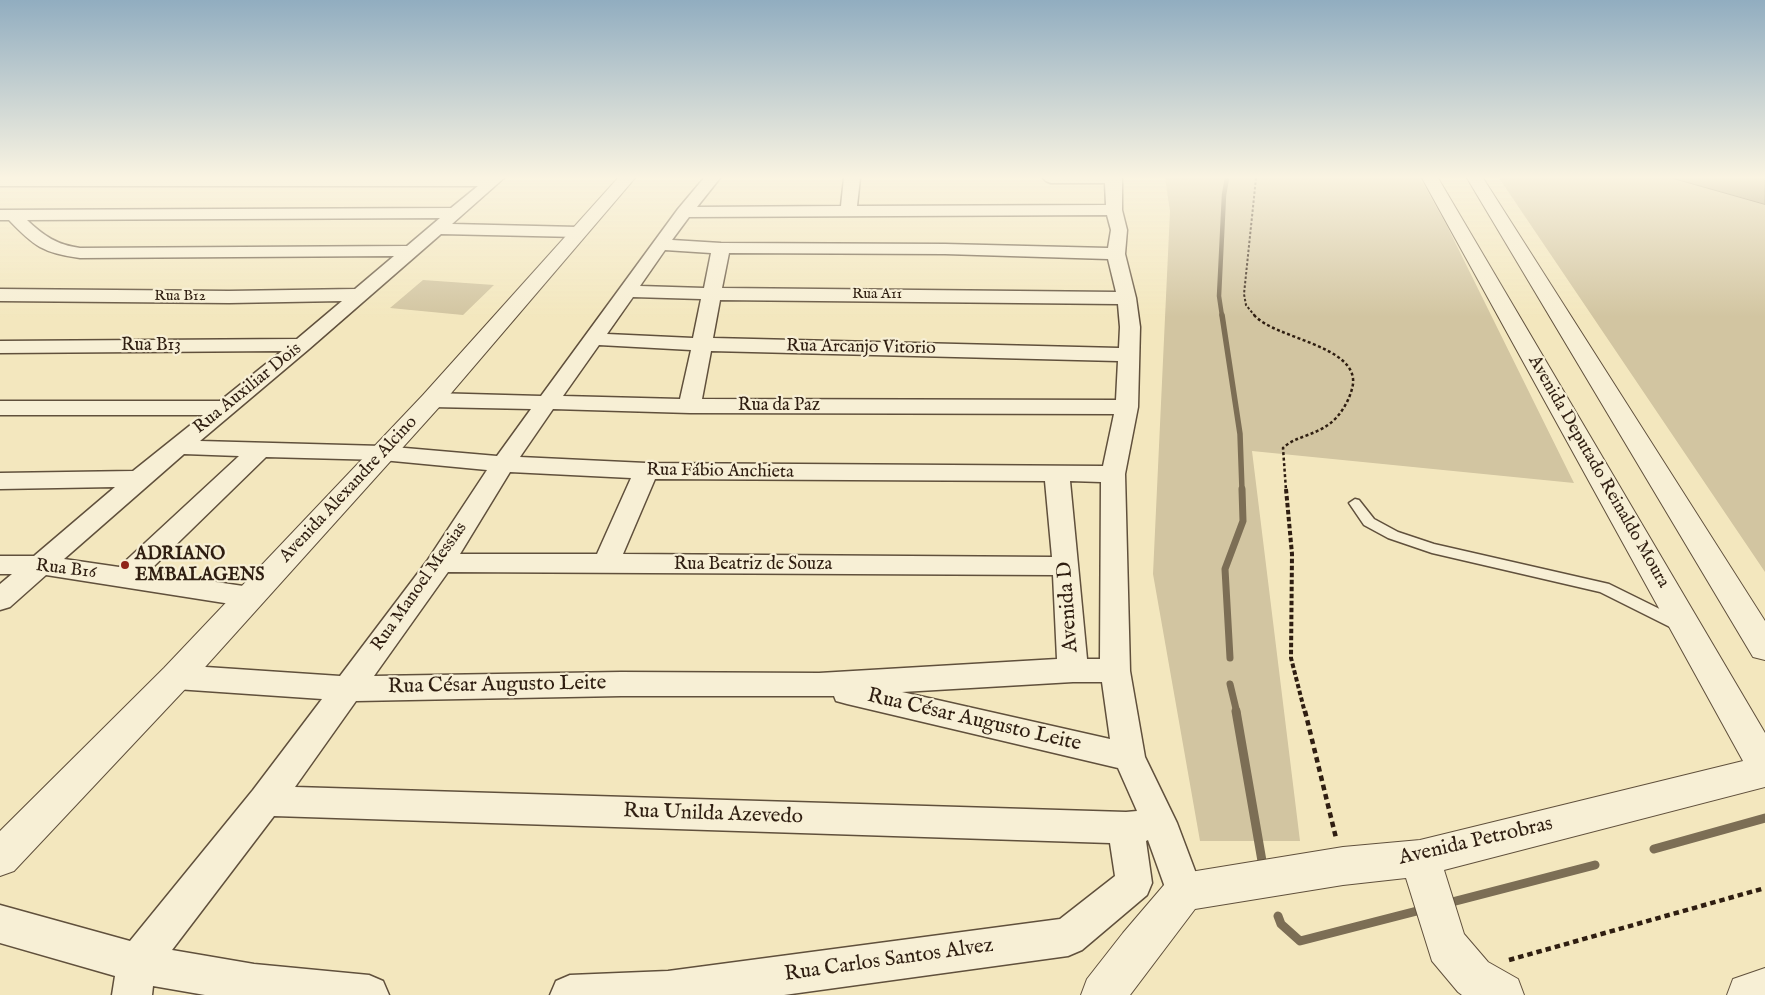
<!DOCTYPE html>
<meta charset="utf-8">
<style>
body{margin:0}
canvas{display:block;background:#f3e7be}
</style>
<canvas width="1765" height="995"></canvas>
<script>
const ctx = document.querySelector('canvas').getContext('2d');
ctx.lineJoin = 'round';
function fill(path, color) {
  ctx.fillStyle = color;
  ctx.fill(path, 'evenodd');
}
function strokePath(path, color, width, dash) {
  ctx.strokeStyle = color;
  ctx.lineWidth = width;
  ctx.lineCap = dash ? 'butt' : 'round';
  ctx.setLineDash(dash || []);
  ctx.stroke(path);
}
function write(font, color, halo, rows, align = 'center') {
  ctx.font = font + ' "IM FELL English",serif';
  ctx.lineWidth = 4.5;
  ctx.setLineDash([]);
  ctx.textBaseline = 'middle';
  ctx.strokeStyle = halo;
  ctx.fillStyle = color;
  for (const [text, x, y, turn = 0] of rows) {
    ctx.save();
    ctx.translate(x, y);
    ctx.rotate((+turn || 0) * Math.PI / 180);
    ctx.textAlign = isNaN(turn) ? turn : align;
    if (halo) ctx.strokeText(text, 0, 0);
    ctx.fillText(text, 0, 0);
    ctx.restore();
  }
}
fill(new Path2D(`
 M1165,178H1420L1447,226L1574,483L1252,451L1300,841H1200L1153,574L1170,211Z
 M1499,178H1765V572Z
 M423,280L494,285L463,315L390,308Z`), '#d2c5a1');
const water = new Path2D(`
 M1672,178H1765V204Z`);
fill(water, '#b0a383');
strokePath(water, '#7c6e55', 1);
strokePath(new Path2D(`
 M1222,316L1219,296L1224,195L1227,178`), '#7c6e55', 4.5);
strokePath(new Path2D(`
 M1222,315L1240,434L1242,490`), '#7c6e55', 5.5);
strokePath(new Path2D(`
 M1230,658L1225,569L1243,521L1242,489
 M1230,684L1237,713`), '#7c6e55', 7);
strokePath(new Path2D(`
 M1236,711L1262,861
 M1654,849L1765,818
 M1452,902L1595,865
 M1278,916L1281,924L1300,941L1417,911`), '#7c6e55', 9);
const service = new Path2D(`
 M1355,499L1359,500L1374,519L1398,532L1434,544L1609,584L1682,620L1684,624L1682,628L1677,629L1672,628L1600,592L1432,553L1388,538L1364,525L1349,503Z`);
const minor = new Path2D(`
 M0,178H504L452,224L578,227L584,228L586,232L584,236L578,237L441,234L309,349L200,441L382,446L497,456L531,409L432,407L424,405L421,400L424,395L432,393L541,396L678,209L704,178H720L697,207L841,206L844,178H860L857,206L1106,205L1105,183H1051L1046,181L1043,178H1122V210L1127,230L1125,254L1136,298L1140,327L1138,407L1125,474L1130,671L1145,757L1177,823L1203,892L1197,904L1184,910L1171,904L1148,840L1146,841L1152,883L1147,895L1082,950L1068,956L784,995H550L556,981L570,975L668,971L1060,919L1115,876L1110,843L274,816L172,950L254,964L369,975L383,981L389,995H205L153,986L152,995H112L115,976L0,943V905L130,941L253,790L322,699L176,689L165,685L161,677L165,669L176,665L340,676L427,561L487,470L382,460L266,457L148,572L250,587L260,590L264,597L260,604L250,607L46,575L10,607L0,610V584L12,574H0V556H34L115,487L0,489V473L133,471L203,415H0V401H220L282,351L0,353V341L297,339L342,301L229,303L0,301V289L229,291L355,289L394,256L80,258C43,253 34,246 9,220H0V210L451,208L478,186H0ZM1107,215L1111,230L1108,248L945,244L721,243L672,240L689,217ZM440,218L407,246L80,248C57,245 44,236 27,220ZM665,250L711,253L704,288L640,286ZM729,253L945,254L1108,259L1116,292L722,288ZM633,297L701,299L693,338L607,334ZM720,300L1118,304L1120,327L1119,348L713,338ZM599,345L691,350L680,399L563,396ZM711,351L1118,361L1116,400L702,399ZM553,409L690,413L1114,414L1103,466L646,463L520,457ZM184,454L239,456L119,567L64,559ZM510,472L631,478L597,554H460ZM655,479L1045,481L1052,557L623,554ZM1070,481L1101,482L1100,659H1087ZM448,572L1053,575L1057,659L819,673L621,672L374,676ZM1073,682H1102L1110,739L902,692ZM621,696H834L836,701L847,704L1118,768L1137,811L1126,812L295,787L356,701Z`);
const tertiary = new Path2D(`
 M618,178H635L441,405L188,686L14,871L0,876V831L164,668L423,395Z
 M1422,178H1438L1765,733V787L1444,870L1464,934L1488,962L1518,979L1524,995H1462L1458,992L1432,961L1406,878L1343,885L1195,909L1130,995H1081L1087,979L1123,933L1170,878L1184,873L1343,847L1420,840L1743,761Z
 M1467,178H1483L1765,621V660L1753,657Z
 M1765,968V995H1727L1733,979Z`);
strokePath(service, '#60503c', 3);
strokePath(minor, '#60503c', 3);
strokePath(tertiary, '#60503c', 2);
strokePath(new Path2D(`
 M1255,316L1246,305L1244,294L1256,178`), '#2f1e11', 2, [2.5, 2]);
strokePath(new Path2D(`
 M1254,315C1275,339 1357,345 1353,384C1351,396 1345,408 1336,418C1319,436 1296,435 1283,448L1286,490`), '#2f1e11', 2.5, [3, 2.5]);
strokePath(new Path2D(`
 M1286,489L1292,554L1291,658L1305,713`), '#2f1e11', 4, [4.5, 2.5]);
strokePath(new Path2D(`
 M1305,711L1336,838
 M1509,960L1765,888`), '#2f1e11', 4.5, [5.5, 4]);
fill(service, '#f7efd5');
fill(minor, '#f7efd5');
fill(tertiary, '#f7efd5');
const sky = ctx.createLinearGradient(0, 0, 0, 317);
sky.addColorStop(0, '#91adc0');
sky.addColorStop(0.56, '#faf4e2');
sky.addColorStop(1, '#faf4e200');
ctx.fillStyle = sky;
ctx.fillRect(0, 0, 1765, 317);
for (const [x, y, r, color] of [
 [125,565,5,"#8f2418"]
]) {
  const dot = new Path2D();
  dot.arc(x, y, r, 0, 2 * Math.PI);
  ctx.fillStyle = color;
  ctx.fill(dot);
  strokePath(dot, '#f7efd5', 2);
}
write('15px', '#2f1e11', '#f7efd5', [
 ["Rua A11",877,295],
 ["Rua B12",180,297]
]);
write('18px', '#2f1e11', '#f7efd5', [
 ["Rua B13",151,346],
 ["Rua Arcanjo Vitorio",861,348,1],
 ["Rua Auxiliar Dois",248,389,-39],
 ["Rua da Paz",779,406],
 ["Rua Fábio Anchieta",720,472,1],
 ["Avenida Deputado Reinaldo Moura",1598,472,60],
 ["Avenida Alexandre Alcino",349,490,-47],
 ["Rua Beatriz de Souza",753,565],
 ["Rua B16",66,570,7],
 ["Rua Manoel Messias",420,587,-55]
]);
write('bold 18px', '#2f1e11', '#f7efd5', [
 ["ADRIANO",135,555],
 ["EMBALAGENS",135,576]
], 'left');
write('21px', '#2f1e11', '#f7efd5', [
 ["Avenida D",1069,607,-94],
 ["Rua César Augusto Leite",497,686,-1],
 ["Rua César Augusto Leite",974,721,13],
 ["Rua Unilda Azevedo",713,815,2],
 ["Avenida Petrobras",1476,842,-13],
 ["Rua Carlos Santos Alvez",889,961,-8]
]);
</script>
